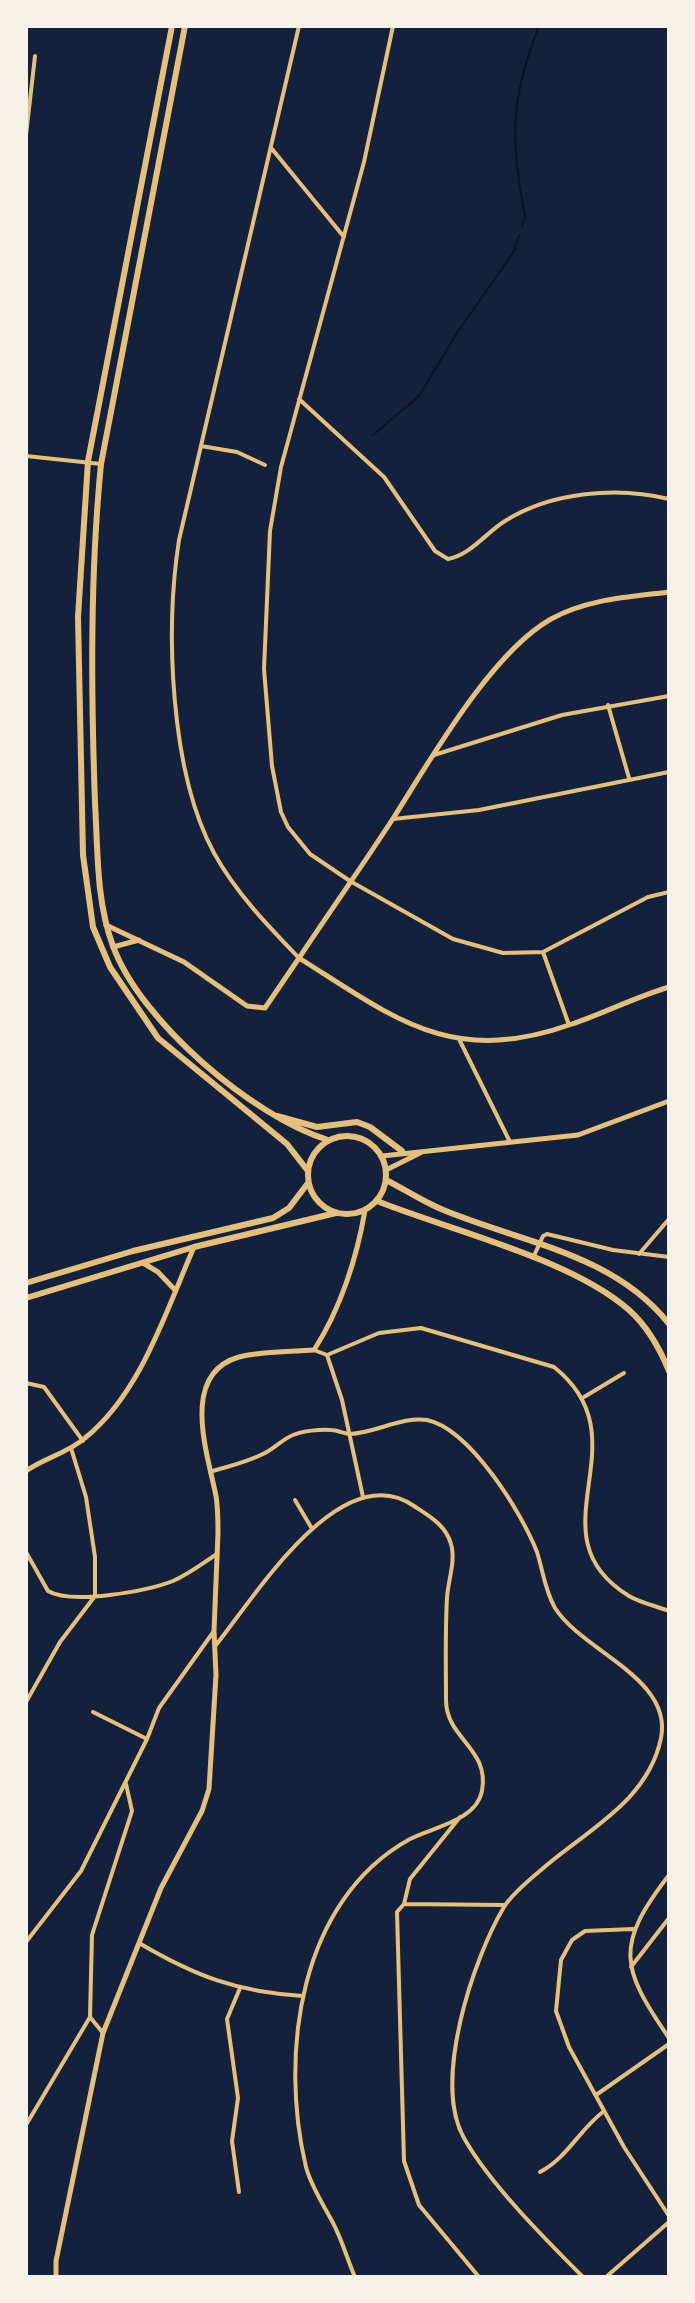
<!DOCTYPE html>
<style>
body{margin:0}
#map{position:relative;width:695px;height:2303px;overflow:hidden;background:#14213d;font-family:Overpass,sans-serif}
canvas{display:block}
.frame{position:absolute;inset:0;border:28px solid #f6f1e7;pointer-events:none}
</style>
<div id="map">
<canvas width="695" height="2303"></canvas>
<div class="frame"></div>
</div>
<script>
const ctx = document.querySelector('canvas').getContext('2d');
ctx.lineJoin = 'round';
function strokePath(path, color, width, dash) {
  ctx.strokeStyle = color;
  ctx.lineWidth = width;
  ctx.lineCap = dash ? 'butt' : 'round';
  ctx.setLineDash(dash || []);
  ctx.stroke(path);
}
strokePath(new Path2D(`
 M522,226L525,216C510,139 510,100 539,26
 M373,435L419,396L455,336L514,251L519,235`), '#0b132b', 2);
strokePath(new Path2D(`
 M393,26L364,162L281,467L270,531L264,669L272,766L281,812L288,827L310,854L350,881L453,939L503,953L543,952L648,897L669,892
 M26,135L35,56
 M272,149L344,237
 M299,399L384,477L435,551L448,559C469,556 487,532 505,521C551,492 617,486 669,499
 M201,446L237,452L265,465
 M26,456L101,464
 M608,705L629,778
 M434,755L562,715L669,696
 M393,819L479,810L669,772
 M543,952L569,1025
 M299,958C268,926 236,893 214,853C170,772 165,630 179,540L299,26
 M459,1039L510,1142
 M639,1254L669,1219
 M533,1258L543,1236L547,1234L613,1250L669,1257
 M314,1350L327,1355L379,1333L421,1328L554,1367C647,1441 528,1534 629,1596C641,1603 656,1606 669,1611
 M327,1355L342,1400L363,1497
 M26,1383L44,1387L83,1441
 M584,1397L624,1373
 M210,1472C229,1466 248,1462 265,1453C275,1448 283,1439 293,1435C303,1431 320,1429 331,1430C338,1430 344,1434 350,1434C375,1433 403,1416 427,1420C470,1429 522,1513 537,1552C543,1571 545,1591 555,1608C583,1652 673,1678 661,1738C648,1802 585,1831 541,1870C529,1880 512,1894 504,1907C473,1959 432,2082 464,2138C489,2183 546,2240 583,2277
 M295,1500L311,1527
 M26,1552L48,1591C72,1605 147,1591 173,1581C189,1574 203,1563 217,1554
 M216,1645C254,1598 341,1455 414,1506C429,1516 446,1525 451,1544C456,1561 448,1580 447,1598C445,1632 446,1667 446,1700C446,1739 490,1748 482,1791C476,1821 433,1827 410,1839C299,1900 279,2054 306,2167C311,2186 323,2204 332,2221C342,2239 347,2259 355,2277
 M26,1702L60,1642L95,1596V1557L86,1497L71,1448
 M93,1712L147,1739
 M460,1817L410,1879L404,1904L397,1912L404,2161L419,2205L479,2277
 M669,1875C615,1945 620,1967 669,2038
 M404,1904L505,1905
 M633,1929L585,1931L572,1940L561,1960L556,2011L569,2047L624,2147L669,2216
 M26,1942L81,1871L147,1739L159,1708L214,1631
 M139,1943C195,1976 237,1992 303,1996
 M631,1967L669,1918
 M90,2017L92,1935L132,1811L126,1784
 M90,2017L103,2033
 M596,2095L669,2044
 M26,2125L90,2017
 M540,2172C568,2157 579,2130 604,2111
 M239,2192L232,2141L238,2098L227,2019L240,1988
 M606,2277L669,2222`), '#e5c07b', 4);
strokePath(new Path2D(`
 M299,958C330,911 363,865 394,817C431,759 491,653 551,619C587,599 629,597 669,592
 M382,1156L578,1135L669,1101
 M386,1170L420,1153
 M143,1263L158,1272L175,1290
 M26,1471C44,1458 68,1453 85,1438C141,1393 166,1311 194,1247`), '#e5c07b', 5);
strokePath(new Path2D(`
 M106,925L184,962L247,1006L265,1008L299,958C396,1019 451,1067 572,1024C604,1013 636,997 669,987
 M113,947L139,940
 M56,2277V2261L103,2033L161,1888L202,1811L209,1789L216,1675L214,1631L218,1533C218,1521 218,1508 216,1496C208,1455 179,1374 239,1357C262,1351 289,1352 314,1350C340,1310 357,1258 365,1210`), '#e5c07b', 5);
strokePath(new Path2D(`
 M172,26L88,461L78,617L83,855L93,927L110,967L158,1038L287,1144L308,1171
 M185,26L101,464C90,576 91,690 95,803C98,851 96,901 113,946C140,1021 253,1117 328,1140
 M277,1116L317,1127L357,1122L370,1127L402,1151
 M308 1175a39 39 0 1 1 78 0a39 39 0 1 1-78 0Z
 M386,1180C404,1189 422,1201 441,1209C519,1242 613,1253 669,1324
 M377,1201C449,1230 572,1259 629,1310C647,1326 660,1349 669,1371
 M26,1283L133,1251L273,1218L289,1208L308,1183
 M26,1298L194,1247L336,1213`), '#e5c07b', 6);
</script>
